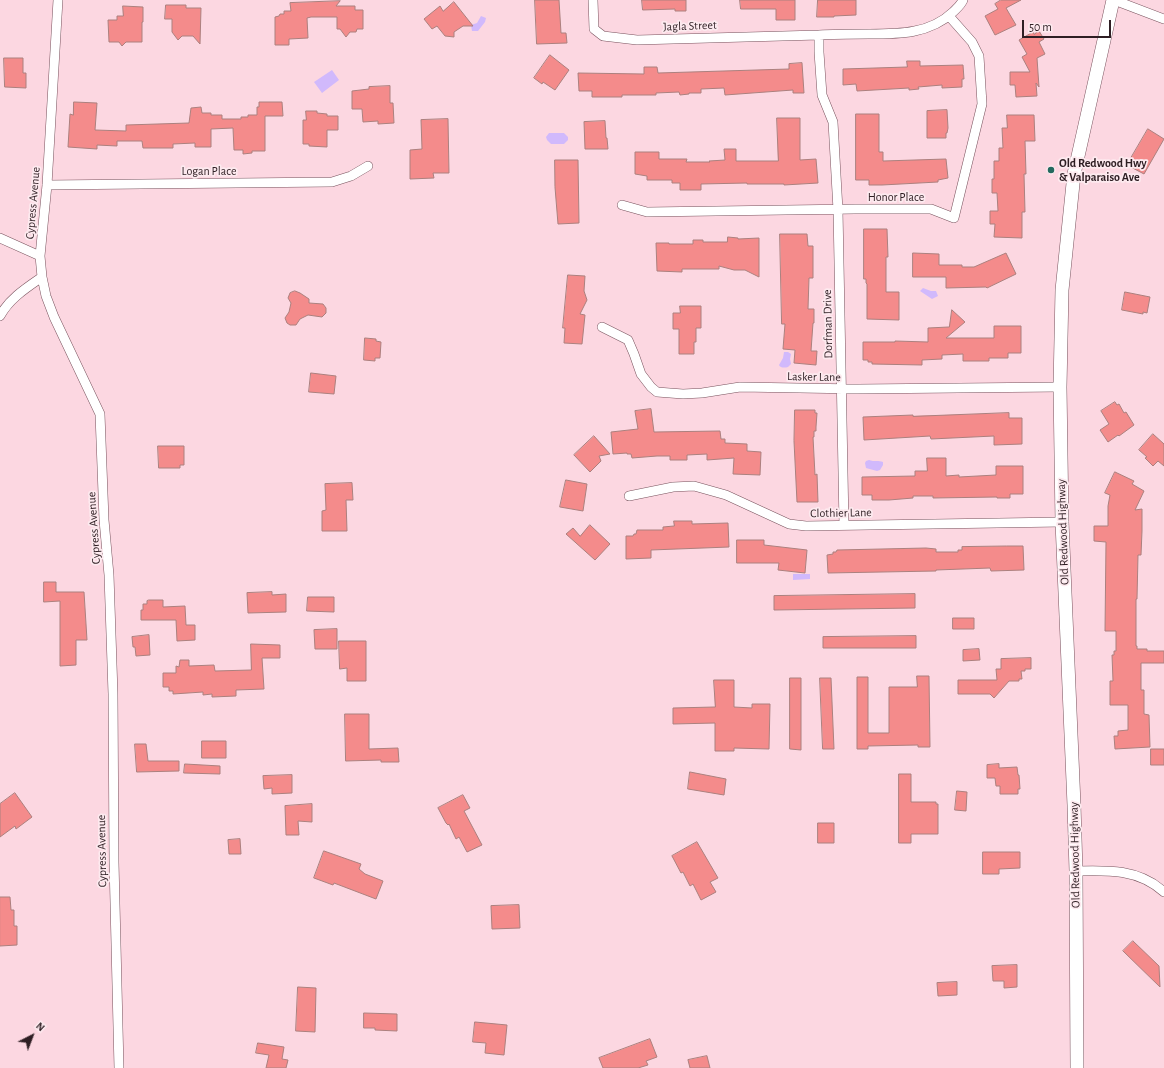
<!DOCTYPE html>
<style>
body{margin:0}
#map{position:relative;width:1164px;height:1068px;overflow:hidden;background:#fcd7e1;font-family:"Alegreya Sans",sans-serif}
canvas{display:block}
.north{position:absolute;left:12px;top:1016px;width:40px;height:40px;-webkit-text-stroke:3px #fdeaef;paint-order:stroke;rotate:42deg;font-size:11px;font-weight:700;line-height:16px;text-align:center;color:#2e1e23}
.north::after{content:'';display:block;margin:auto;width:14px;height:18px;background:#2e1e23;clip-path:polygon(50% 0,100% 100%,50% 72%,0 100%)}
.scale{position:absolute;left:1022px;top:20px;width:89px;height:18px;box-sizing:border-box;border:2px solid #2e1e23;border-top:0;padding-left:5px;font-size:12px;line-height:14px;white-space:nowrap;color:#2e1e23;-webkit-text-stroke:3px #fdeaef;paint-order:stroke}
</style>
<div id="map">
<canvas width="1164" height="1068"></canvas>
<div class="north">N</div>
<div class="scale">50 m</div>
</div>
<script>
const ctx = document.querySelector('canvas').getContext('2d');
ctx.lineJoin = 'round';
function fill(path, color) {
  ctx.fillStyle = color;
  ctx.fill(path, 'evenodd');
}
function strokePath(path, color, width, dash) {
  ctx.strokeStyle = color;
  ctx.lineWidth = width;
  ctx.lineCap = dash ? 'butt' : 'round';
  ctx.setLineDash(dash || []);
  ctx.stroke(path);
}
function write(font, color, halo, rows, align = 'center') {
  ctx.font = font + ' "Alegreya Sans",sans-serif';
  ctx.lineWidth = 3.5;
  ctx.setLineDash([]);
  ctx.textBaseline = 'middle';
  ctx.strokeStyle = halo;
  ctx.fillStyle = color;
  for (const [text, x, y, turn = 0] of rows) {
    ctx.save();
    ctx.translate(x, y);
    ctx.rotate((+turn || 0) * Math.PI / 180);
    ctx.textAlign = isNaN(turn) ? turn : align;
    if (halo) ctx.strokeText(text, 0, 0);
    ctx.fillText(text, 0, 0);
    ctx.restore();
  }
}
fill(new Path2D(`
 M481,16L486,18L485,22L478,31H472L471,25L477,23Z
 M332,70L339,80L322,93L314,82Z
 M549,133H564L568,137V140L564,144H551L547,140L546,137Z
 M923,288L931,291H936L938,296L932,299L920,291Z
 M784,352H788L791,354L790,359L791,364L788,367C785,368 780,368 779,365L783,358Z
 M869,460C874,462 879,460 883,462V465L880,470L877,471L866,468L865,463L866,461Z
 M793,574H810V579L793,580Z`), '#d1b9fc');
const building = new Path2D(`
 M535,0H559L561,33H566L567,43L537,44Z
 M642,0H686V11H675V9L643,10Z
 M740,0H795V20H776V9H741Z
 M818,0H856V15L834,16V17H817Z
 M1001,0H1021L1006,8L1016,25L995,35L985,16L998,9L995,4Z
 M340,1L336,6H355V10H363V29H357L356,32H350L346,37L340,29H337V17H311L307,18L308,38L289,39V45H275V17L279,16L280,14H284V11H291L290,3Z
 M454,2L473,26H463L454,32V37L445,36L437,26L432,29L424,19L440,6L443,11Z
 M166,5H186V8H201L200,44L193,36H182L178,40L172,32V19H165Z
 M123,6L143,7V22H142V42H126L122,46L119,42H109L108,20H117V16H123Z
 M1039,31L1044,39L1039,42L1045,54L1037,58L1039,87L1036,83L1037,96L1016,97L1015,85H1010V72H1030L1022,57L1027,54L1019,40L1033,32L1034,34Z
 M550,55L569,70L555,90L543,82L542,84L534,78Z
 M4,58H23V73H26V88L5,87Z
 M907,61H920V66L963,65L964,79H962V87L942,88V85L918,87L919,89L909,90V88L857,91L856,84L843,85V69L907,67Z
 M802,63L804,93H793V90L725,95L724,88L701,89V93H689V94L680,95L679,92L656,93V95H622V97H592V91H579L578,73L644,74V67H657L658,73L789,69V64Z
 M390,86V103H393L394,123L378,124V121L363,122L362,109H352V91L369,89V87Z
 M74,102L97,103L95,130L126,131V125L189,123L191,108L201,107L202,113H211V115H222V119H241V117H248V115H257V107H259V102H282L283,116H265V151H252V153L243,154V150H234L233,128L211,129V147H195V143L173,144V148H143L142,141H117V146L97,145V149L68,147L70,114L73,115Z
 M947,110L948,128L947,133H946V138H927V111Z
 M306,111H317V113L327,114V116H338V130H327V147L309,146V144H303V120H306Z
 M856,114H879V152H883V161L946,159L948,178L938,180V182L882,185H869V180H856Z
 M1007,115H1034L1035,141H1025L1026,174H1024L1025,212H1022V238L994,237L995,224H990V211H998L997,193H992V179H994V161H999V148H1003L1002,128H1007Z
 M777,118H800V160L816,159L818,183L784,185V184H747V183L701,184V190H680V183H672V180H647V176L635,174V152H659V159H687L686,162H710L709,161L725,160L724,149H736V161H778Z
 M448,119L449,173H433L434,178L410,179V150L422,149L421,120Z
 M605,121L606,138H607L608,149H585L584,122Z
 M1148,129L1164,139L1144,174L1127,165Z
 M555,160H578L579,223L558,224L555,187Z
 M864,229H887L888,257H886V292H899V320L867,319V284L866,283V279H864Z
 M780,234H807L808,246H813V278H809L808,309H814V323H813L811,351H817L816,365L794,363L795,350L783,349L785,324H782Z
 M728,237L738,238V239L759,238V277L745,270H734L719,266V269H682V272L657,271L656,243H669V244H693V240H703V242H727Z
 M913,253L939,254V265H962V267H974L1006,253L1016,274L987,288L986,287L946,288V277H913Z
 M568,275L585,276L584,291L587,300L580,314L585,315L582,344L564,343L565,328H563Z
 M295,291L300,293L309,299V303L323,304L326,308V313L322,317L308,315L300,319L296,325H290L287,323L285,318L289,312L291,303L288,298L290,293Z
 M1125,292L1150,297L1147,313L1143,312V314L1122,310Z
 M680,306H701V328H696V342H694V354H679V329H673V313H680Z
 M952,310L965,322L946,338H994V326H1021V353H1008V358H989V361H963V354L942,355V359L922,360V365L872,364V362H868V360H863V342H895V341L928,342V328L949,327Z
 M365,338L376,339V341L381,342L380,358H375V361L364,360Z
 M311,373L336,376L334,394L309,392Z
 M1115,402L1117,405L1119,404L1124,413L1126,412L1134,425L1119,436L1118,435L1108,442L1100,430L1109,424L1101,411Z
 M651,409L654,432L720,431L721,439H725V443L747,444V451L761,452L760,475L733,474L734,458L707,460V454L687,455V460H670V456H657L632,458L631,454H627V453L613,454L611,432L638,429L635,411Z
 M795,410H815V413H817L816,427V431H814V437H813L815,475L817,474L818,502H797L794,441Z
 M1009,413V418H1022V444L994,445V436L931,439L930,436L864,440L863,417L913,415V416Z
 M1153,434L1164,444V466L1158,461L1153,466L1145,458L1147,457L1139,450Z
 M594,436L610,454L599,456L601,461L590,472L574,455Z
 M158,446H184V465H180V468H159Z
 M927,458H946V476L959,475V477L996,475V466H1023V494H1010V498H997V497L933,498V496H913V498L889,500H872V495H862V477L915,476V471H927Z
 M1115,472L1134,481L1132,484L1144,491L1135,510L1142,509V531L1141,555H1138L1137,599H1136V646H1137V649H1147V651H1164V663H1141V690H1144V714L1149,715L1150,747L1115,749L1114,736H1118V731L1128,730V705H1110V681H1113L1112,655H1114V651H1116V631H1105L1106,542L1094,541V526H1108V506L1110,495L1105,493Z
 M566,480L587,484L583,511L560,507Z
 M352,483L353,500H346L347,531H322V511L326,510L325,484Z
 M674,521H692V524L728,523L729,547L651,550V558L626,559V536H633L634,534H636L637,530H663V527L674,526Z
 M590,525L610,544L595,560L566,534L573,528L580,536Z
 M737,540H764V545L807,550L805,573L778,570L779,563H737Z
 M1007,546H1023L1024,570L991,571L990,568L936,570V571L828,573L827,555L833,554V552H836L837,550L926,548L936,549V552H958V550H962V547Z
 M44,582H56V592H84L87,640H76V665L60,666V601L44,602Z
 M272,592V595L286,594V612L248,613L247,593Z
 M915,594V608L774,610V596Z
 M308,597H334V612L307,611Z
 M149,600H163V607L185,606L186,625H195V640L177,641L176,620H141V610H143V604H147V601Z
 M953,618H974V629H953Z
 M337,629V649H315L314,630Z
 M149,635L150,655L136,656L135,647H133L132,637Z
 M916,636V648H823V637Z
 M339,641H366V681H347V668L340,669Z
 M251,644L280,645V658H262L264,689L236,690V696L212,697V694L203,695V692L173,694V691H169V687H163V673H176V666L179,667L180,660H189V666L214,665L215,671L251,670Z
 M979,649L980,660L963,661V650Z
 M1031,658V669H1025V671H1021L1022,679H1019V681H1009L994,698L990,694H958V680H997L996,669H1001V659Z
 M917,676H929L930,747H918V745L868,746V749H857V677H868V733H889V687H917Z
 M790,678H801V750L790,749Z
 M820,678H831L834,749H823Z
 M714,680H734V707L752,708V704H770L769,749L734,748V751H715V723L673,724V708L715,707Z
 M345,714H369V749L398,748L399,762H381V760L346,761Z
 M202,741H226V758H202Z
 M135,744H146L148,761H179V771L137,772Z
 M1151,749H1164V765H1151Z
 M185,764L220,766V774L184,773Z
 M999,764V768L1017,767L1018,775H1019L1020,789H1018V794H1000V786H996L995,778H987V765Z
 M690,772L726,779L724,795L688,789Z
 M899,774H911V802H936V804H938V834H911V843H899Z
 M292,775V793L272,794V788L264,789L263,776Z
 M957,791L967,792L966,811L955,810Z
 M15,793L32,817L16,829L15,826L0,837V804Z
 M463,795L470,808L464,811L482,845L467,852L459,837L456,839L449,824L448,825L446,823L438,808Z
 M312,804V822L298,821L299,835H286L285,806Z
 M818,823H834V843H818Z
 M240,839L241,854H229L228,840Z
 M697,842L718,878L710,882L716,892L701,900L693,884L690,886L683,872L681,873L672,856Z
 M324,851L361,864L359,869L365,874L383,881L376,899L334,883L333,885L314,878Z
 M983,852H1020V868L999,869V874H983Z
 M0,897H10L11,910H14V926H17V945L0,946Z
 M519,905L520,928L492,929L491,906Z
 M1133,941L1159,966L1160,987L1123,951Z
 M1017,965V987L1004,988V981H993L992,966Z
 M957,982V995L938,996L937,983Z
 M298,987L316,988L315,1032L296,1031Z
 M364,1013L397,1014V1031L375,1030V1028H364Z
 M475,1022L507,1025L504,1055L485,1053L486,1043L473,1042Z
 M650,1039L657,1057L646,1061L648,1065L638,1068H603L599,1058Z
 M258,1043L284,1047L282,1059L288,1060L286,1068H266L269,1055L256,1053Z
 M707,1056L710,1068H690L688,1060Z`);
fill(building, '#f48b8b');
strokePath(building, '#ab807e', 1);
const minor = new Path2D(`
 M58,0L47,185L40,256L42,277L46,296L54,317L100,414L104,520L109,575L113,694L114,862L119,1068
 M593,0L594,29L603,36L637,40L819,35V52L822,95L833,122L838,210L844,525
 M1114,0L1164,19
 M819,35C835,34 852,34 869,34C899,34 930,34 953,12C957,8 961,5 963,0
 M47,185L332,182L351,176L368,166
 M622,205L647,212L855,209H931L954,218L982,104L979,56L972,42L949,16
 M0,238L40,256
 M0,316C9,299 26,288 42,277
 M602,327L628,340L634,354L641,374L651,387L657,392L683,394L702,393L740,387L858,389L1060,387
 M629,496L673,487L694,486L726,495L789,524L806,526L1062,522
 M1076,871C1108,870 1139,869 1164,892`);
const secondary = new Path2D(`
 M1077,1068L1076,871L1074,805L1062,522L1060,387L1062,290L1074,174L1113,0`);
strokePath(minor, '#78525d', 10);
strokePath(secondary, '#78525d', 14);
strokePath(minor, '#fff', 9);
strokePath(secondary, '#fff', 13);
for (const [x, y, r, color] of [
 [1051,170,4,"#23695e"]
]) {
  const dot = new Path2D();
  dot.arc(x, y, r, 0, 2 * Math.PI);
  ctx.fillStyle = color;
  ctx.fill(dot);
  strokePath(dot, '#fdeaef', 1.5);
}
write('12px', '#2e1e23', '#fdeaef', [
 ["Jagla Street",690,26,-2],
 ["Logan Place",209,171],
 ["Honor Place",896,197],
 ["Cypress Avenue",33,203,-85],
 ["Dorfman Drive",828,324,-91],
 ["Lasker Lane",814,377,1],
 ["Clothier Lane",841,513,-1],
 ["Cypress Avenue",94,528,-94],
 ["Old Redwood Highway",1063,532,-92],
 ["Cypress Avenue",102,851,-91],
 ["Old Redwood Highway",1075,855,-91]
]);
write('bold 12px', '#2e1e23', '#fdeaef', [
 ["Old Redwood Hwy",1059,163],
 ["& Valparaiso Ave",1059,177]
], 'left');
</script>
